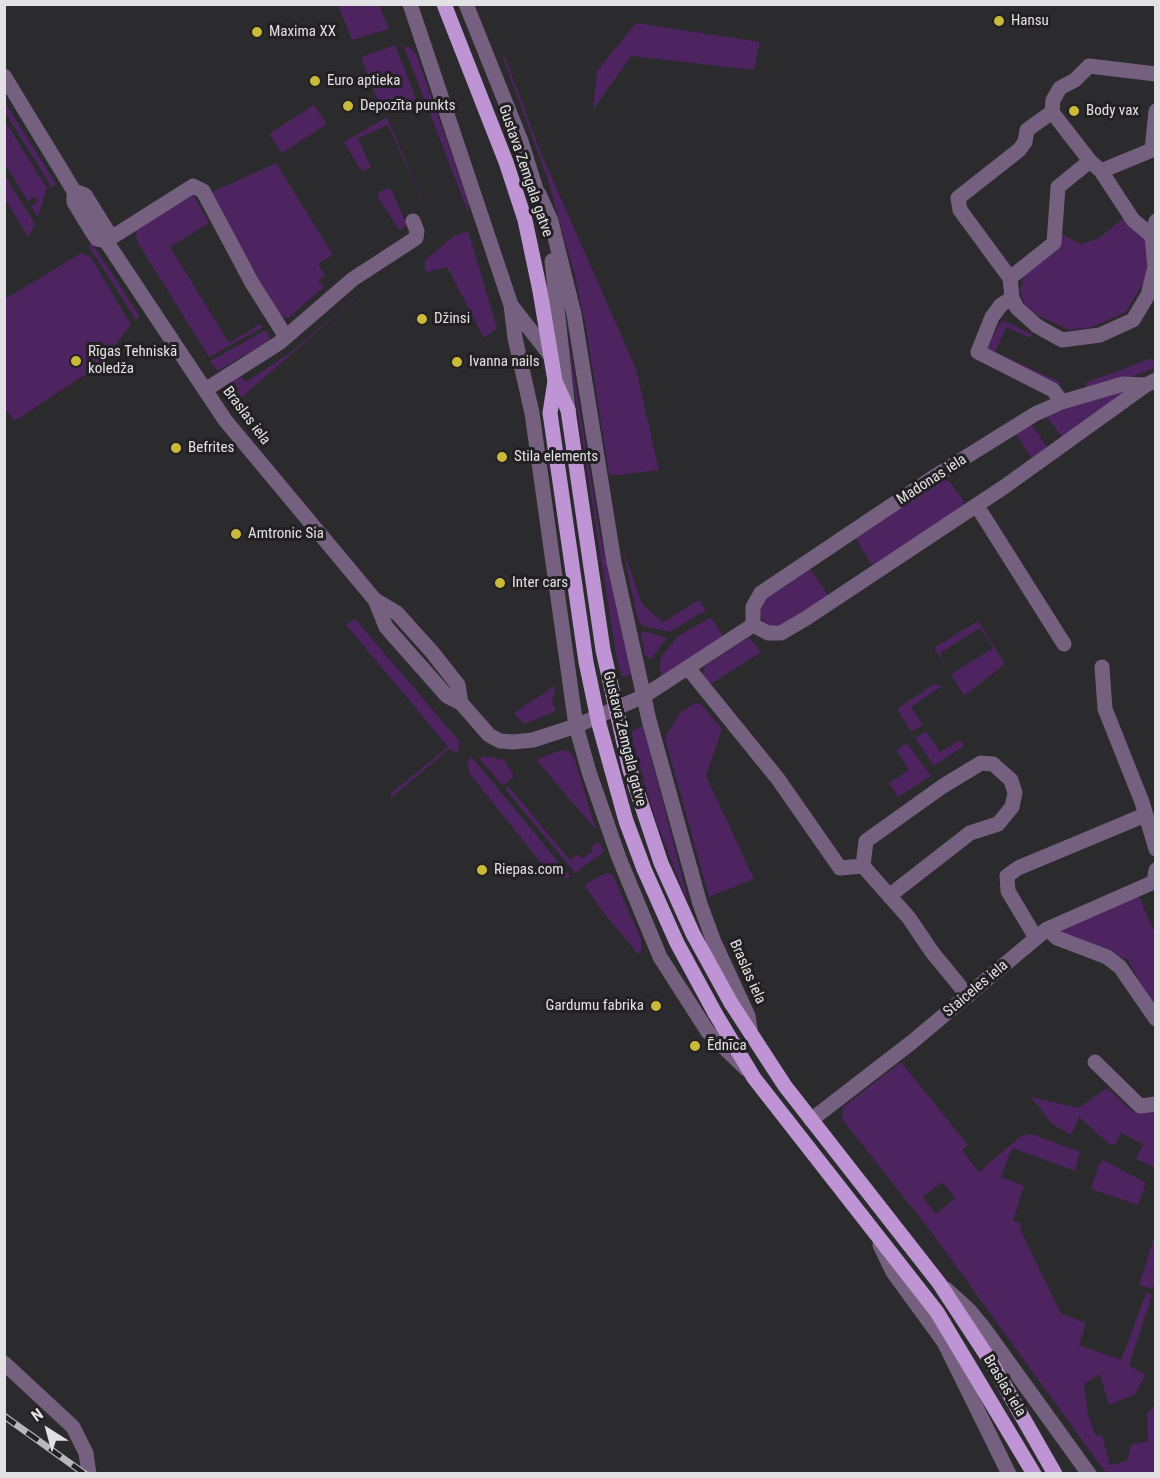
<!DOCTYPE html>
<html>
<head>
<meta charset="utf-8">
<style>
	body { margin:0 }
	#map { position:relative; width:1160px; height:1478px; overflow:hidden; background:#2b2a2c; font-family:"Roboto Condensed",sans-serif }
	canvas { display:block }
	.frame { position:absolute; inset:0; border:6px solid #e2e1e3; pointer-events:none }
	.north { position:absolute; left:18px; top:1400px; width:60px; height:60px; -webkit-text-stroke:4px #222023; paint-order:stroke; rotate:324deg; font-size:16px; font-weight:700; line-height:24px; text-align:center; color:#e2e1e3 }
	.north::after { content:''; display:block; margin:auto; width:21px; height:27px; background:#e2e1e3; clip-path:polygon(50% 0,100% 100%,50% 72%,0 100%) }
</style>
</head>
<body>
<div id="map">
<canvas width="1160" height="1478"></canvas>
<div class="frame"></div>
<div class="north">N</div>
</div>
<script>
const context = document.querySelector('canvas').getContext('2d');
context.lineJoin = 'round';
function paint(path, color) { context.fillStyle = color; context.fill(path, 'evenodd'); }
const toPath = rows => new Path2D(rows.map(r => 'M' + r).join(''));
function trace(path, color, width, dash) { context.strokeStyle = color; context.lineWidth = width; context.lineCap = dash ? 'butt' : 'round'; context.setLineDash(dash || []); context.stroke(path); }
function drawText(font, color, halo, rows, align = 'center') {
  context.font = font + ' "Roboto Condensed",sans-serif'; context.lineWidth = 6; context.setLineDash([]); context.textBaseline = 'middle'; context.strokeStyle = halo; context.fillStyle = color; for (const [text, x, y, turn = 0] of rows) {
    context.save(); context.translate(x, y); context.rotate((+turn || 0) * Math.PI / 180); context.textAlign = isNaN(turn) ? turn : align; if (halo) context.strokeText(text, 0, 0); context.fillText(text, 0, 0); context.restore();
  }
}
paint(toPath([
	[338,5,379,5,389,29,352,40],
	[636,23,760,42,754,70,631,56,593,110,597,71],
	[395,45,417,101,403,109,377,99,361,57],
	[404,47,409,47,416,54,469,203,468,212],
	[505,57,540,151,636,369,659,470,611,476,609,473,586,327,575,276,547,177,503,58],
	[6,104,56,184,52,188,5,112],
	[314,105,327,124,282,153,269,134],
	[387,117,428,214,388,125,358,138,371,167,365,171,360,169,344,142],
	[4,120,47,188,38,217,30,205,36,205,37,198,31,198,29,203,5,164],
	[276,163,333,255,318,264,325,275,318,281,324,287,288,318,280,316,210,193],
	[4,174,35,224,28,237,5,199],
	[387,188,392,191,407,225,399,230,378,198,379,192],
	[192,192,209,223,170,247,229,343,260,324,263,327,209,357,138,243,134,227],
	[1124,218,1149,242,1150,271,1126,312,1092,327,1069,330,1037,315,1025,305,1020,290,1025,272,1061,234,1081,244,1099,238],
	[468,231,497,328,484,338,447,267,428,272,425,270,425,260,454,236],
	[92,243,140,317,136,320,88,245],
	[81,253,90,256,131,325,98,366,15,421,5,409,5,299],
	[385,272,241,398,227,382,239,374,246,382,290,353],
	[1002,320,1032,334,1030,338,1006,327,995,352,1060,382,1058,386,984,352],
	[266,330,270,338,268,341,218,371,210,361],
	[565,331,567,331,600,534,632,674,622,677,616,654],
	[1152,358,1155,368,1089,392,1085,383],
	[1120,390,1124,391,1121,396,1062,437,1046,416],
	[1031,424,1047,447,1032,458,1015,433],
	[941,480,949,481,964,501,961,509,875,564,870,563,856,538],
	[623,550,642,604,663,622,699,600,706,610,670,632,643,626,638,620],
	[810,569,829,596,781,627,770,627,762,619,759,610,762,600],
	[711,617,723,636,662,676,659,666,662,656,677,637],
	[352,620,356,620,460,742,457,753,449,749,392,797,390,794,448,747,346,625],
	[978,621,1005,664,964,696,951,674,993,648,987,638,980,628,940,653,945,665,934,648],
	[643,631,667,638,651,659,645,656,641,634],
	[749,637,761,652,709,685,702,676,705,666],
	[934,684,942,686,911,707,923,725,911,732,897,709],
	[556,685,552,702,556,711,527,723,523,723,514,713],
	[695,703,701,704,722,729,706,776,754,879,709,897,665,738,680,713],
	[643,726,687,895,686,898,655,818,633,743,632,731],
	[926,731,940,752,960,740,964,746,934,766,915,738],
	[907,743,931,776,898,797,889,783,909,770,896,750],
	[561,750,570,752,574,757,596,830,538,762,538,759],
	[471,756,570,876,568,878,552,877,470,774,467,765],
	[483,756,504,760,514,776,504,785,501,784,480,759],
	[508,786,570,860,577,855,583,858,593,851,590,847,598,842,604,850,601,854,575,873,506,790],
	[605,873,613,875,641,939,641,952,638,954,602,911,585,885],
	[1138,894,1155,934,1155,1009,1128,960,1062,935,1060,932,1061,928],
	[901,1062,968,1145,962,1150,979,1172,1021,1136,1032,1134,1080,1152,1075,1171,1012,1148,1001,1177,1024,1186,1013,1221,1022,1224,1020,1229,1061,1314,1086,1323,1079,1345,1121,1360,1146,1293,1152,1295,1129,1365,1145,1375,1135,1394,1109,1405,1100,1374,1084,1384,1088,1415,1096,1436,1102,1435,1110,1465,1127,1461,1131,1445,1148,1441,1147,1414,1155,1404,1155,1473,1106,1473,932,1233,842,1119,843,1107],
	[942,1182,955,1198,936,1214,923,1197],
	[1107,1088,1133,1112,1155,1112,1155,1168,1136,1159,1143,1144,1121,1133,1115,1145,1109,1144,1079,1117,1071,1135,1052,1124,1031,1097,1078,1108],
	[1103,1160,1146,1183,1138,1205,1091,1189,1099,1164],
	[1155,1235,1155,1281,1152,1289,1139,1285]
]), '#4d2460');
trace(toPath([
	[410,4,511,305,515,338,532,413,576,726,589,772,619,858,660,957,708,1032,746,1069],
	[466,4,521,141,540,202],
	[4,76,74,191,74,202,91,230,97,239,106,241,225,420,375,600,386,627,447,696,461,703,489,735,500,741,513,742,533,740,576,726,644,696,753,625],
	[1052,112,1053,100,1060,88,1075,80,1089,66,1156,74],
	[1090,161,1052,112,1027,130,1025,142,1019,150,958,198,960,210,1010,278,1012,298,1017,308,1037,326,1062,340,1100,335,1133,320,1148,295,1155,267,1152,236,1156,237],
	[1101,171,1133,220,1152,236,1156,221],
	[74,191,85,195,108,232,106,241],
	[539,194,551,221,574,314,614,562,649,720,700,904,714,942,748,1016,750,1029],
	[106,241,193,186,203,191,252,283,286,337],
	[552,261,568,410],
	[1010,278,1054,243,1058,187,1090,161,1101,171,1152,150,1156,111],
	[1012,298,1001,305,992,317,978,352,1053,390,1062,402],
	[511,305,550,355],
	[205,390,279,343,353,279,416,238,417,231,413,221],
	[977,506,1064,644],
	[375,600,397,613,432,652,458,685,461,703],
	[753,625,753,607,761,593,937,475,1035,414,1062,402,1123,384,1146,385,1156,380],
	[753,625,768,633,781,633,805,619,1004,487,1146,385],
	[1102,667,1105,709,1142,802,1156,849],
	[688,668,778,779,840,868,863,866,909,918,932,952,968,996],
	[863,866,866,841,943,786,981,763,993,764,1011,780,1015,793,1012,807,998,824,970,833,889,896],
	[1047,929,1057,938,1107,957,1120,967,1156,1019],
	[1036,938,1008,891,1007,876,1018,868,1145,815],
	[1095,1062,1140,1106,1156,1104],
	[811,1120,912,1042,1047,929,1154,882,1156,870],
	[880,1245,893,1272,944,1342,1009,1474],
	[946,1289,969,1310,983,1327,1089,1474],
	[4,1363,73,1427,86,1453,89,1474]
]), '#756080', 15);
trace(toPath([
	[444,4,506,162,525,220,540,291,555,381,568,410],
	[731,1003,785,1086,939,1283,991,1362,1055,1474],
	[715,1013,754,1078,937,1312,1034,1474]
]), '#bf94d5', 15);
const rail = toPath([
	[4,1416,85,1474]
]);
trace(rail, '#b9b8ba', 7);
trace(rail, '#222023', 4.5, [14]);
trace(toPath([
	[555,381,550,413,586,662,599,724,626,821,644,869,677,943,715,1013],
	[568,410,603,650,630,770,661,863,693,934,731,1003]
]), '#bf94d5', 15);
for (const [x, y, r, color] of [
	[999,21,6,"#cbb939"],
	[257,32,6,"#cbb939"],
	[315,81,6,"#cbb939"],
	[348,106,6,"#cbb939"],
	[1074,111,6,"#cbb939"],
	[422,319,6,"#cbb939"],
	[76,361,6,"#cbb939"],
	[457,362,6,"#cbb939"],
	[176,448,6,"#cbb939"],
	[502,457,6,"#cbb939"],
	[236,534,6,"#cbb939"],
	[500,583,6,"#cbb939"],
	[482,870,6,"#cbb939"],
	[656,1006,6,"#cbb939"],
	[695,1046,6,"#cbb939"]
]) { const dot = new Path2D(); dot.arc(x, y, r, 0, 2 * Math.PI); context.fillStyle = color; context.fill(dot); trace(dot, '#222023', 2); }
drawText('15px', '#e2e1e3', '#222023', [
	["Hansu",1011,21],
	["Maxima XX",269,32],
	["Euro aptieka",327,81],
	["Depozīta punkts",360,106],
	["Body vax",1086,111],
	["Džinsi",434,319],
	["Rīgas Tehniskā",88,352],
	["koledža",88,369],
	["Ivanna nails",469,362],
	["Befrites",188,448],
	["Stila elements",514,457],
	["Amtronic Sia",248,534],
	["Inter cars",512,583],
	["Riepas.com",494,870],
	["Gardumu fabrika",644,1006,"right"],
	["Ēdnīca",707,1046]
], 'left');
drawText('15px', '#e2e1e3', '#222023', [
	["Gustava Zemgala gatve",525,171,71],
	["Braslas iela",246,416,53],
	["Madonas iela",932,480,-33],
	["Gustava Zemgala gatve",624,739,76],
	["Braslas iela",747,972,66],
	["Staiceles iela",976,989,-40],
	["Braslas iela",1004,1386,59]
]);
</script>
</body>
</html>
